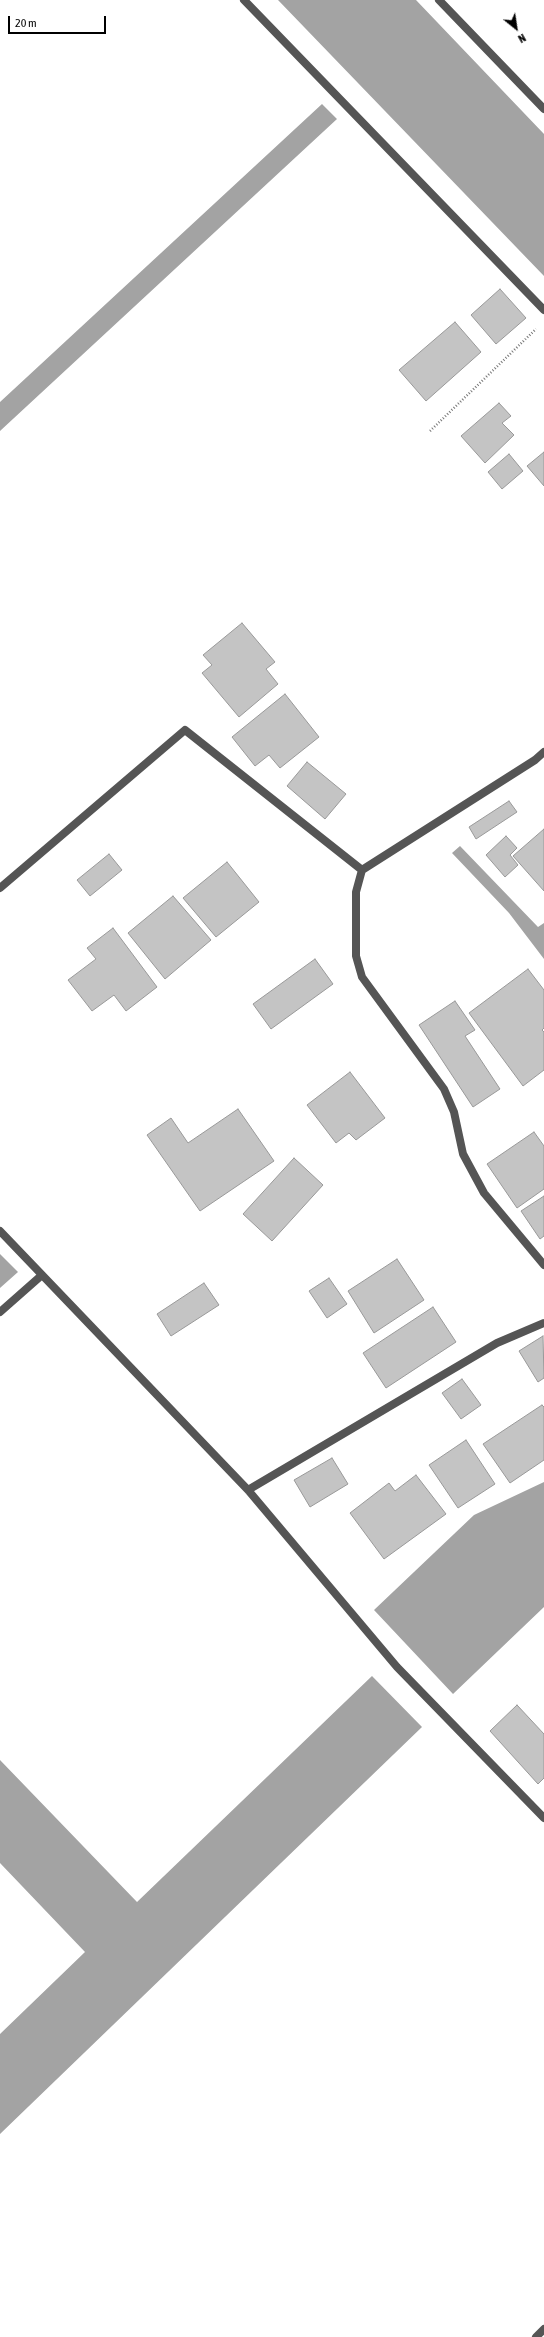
<!DOCTYPE html>
<html>
<head>
<meta charset="utf-8">
<style>
	body { margin:0 }
	#map { position:relative; width:544px; height:2337px; overflow:hidden; background:#fff; font-family:"Asap Condensed",sans-serif }
	canvas { display:block }
	.north { position:absolute; left:496px; top:8px; width:40px; height:40px; -webkit-text-stroke:3px #fff; paint-order:stroke; rotate:150deg; font-size:11px; font-weight:700; line-height:16px; text-align:center; color:#000 }
	.north::after { content:''; display:block; margin:auto; width:14px; height:18px; background:#000; clip-path:polygon(50% 0,100% 100%,50% 72%,0 100%) }
	.scale { position:absolute; left:8px; top:16px; width:98px; height:18px; box-sizing:border-box; border:2px solid #000; border-top:0; padding-left:5px; font-size:12px; line-height:14px; white-space:nowrap; color:#000; -webkit-text-stroke:3px #fff; paint-order:stroke }
</style>
</head>
<body>
<div id="map">
<canvas width="544" height="2337"></canvas>
<div class="north">N</div>
<div class="scale">20 m</div>
</div>
<script>
const context = document.querySelector('canvas').getContext('2d');
context.lineJoin = 'round';
function paint(path, color) { context.fillStyle = color; context.fill(path, 'evenodd'); }
const toPath = rows => new Path2D(rows.map(r => 'M' + r).join(''));
function trace(path, color, width, dash) { context.strokeStyle = color; context.lineWidth = width; context.lineCap = dash ? 'butt' : 'round'; context.setLineDash(dash || []); context.stroke(path); }
paint(toPath([
	[278,0,416,0,544,134,544,276],
	[322,104,337,119,0,431,0,402],
	[460,846,538,927,544,923,544,959,509,913,452,853],
	[0,1254,18,1272,0,1288],
	[544,1482,544,1607,453,1694,374,1610,474,1515],
	[372,1676,422,1727,0,2134,0,2034,85,1952,0,1863,0,1760,137,1902]
]), '#a3a3a3');
const building = toPath([
	[500,289,526,318,496,344,471,315,500,289],
	[455,322,481,352,426,401,399,370,455,322],
	[499,403,511,416,502,423,514,435,485,463,461,436,499,403],
	[544,452,544,486,527,466,544,452],
	[509,454,523,471,502,489,488,472,509,454],
	[242,623,275,662,266,669,278,684,239,717,202,673,212,665,203,655,242,623],
	[285,694,319,737,280,768,269,755,255,766,232,737,285,694],
	[307,762,346,794,325,819,287,786,307,762],
	[509,801,517,812,476,839,469,827,509,801],
	[544,829,544,891,513,856,544,829],
	[506,836,517,848,510,855,518,865,505,877,486,855,506,836],
	[109,854,122,870,90,896,77,880,109,854],
	[227,862,259,902,216,937,183,898,227,862],
	[173,896,211,940,165,979,128,933,173,896],
	[113,928,157,987,126,1011,114,995,92,1011,68,980,96,959,87,948,113,928],
	[315,959,333,984,271,1029,253,1004,315,959],
	[528,969,544,990,544,1028,542,1030,544,1032,544,1070,523,1086,469,1013,528,969],
	[455,1001,475,1030,465,1036,500,1089,473,1107,419,1025,455,1001],
	[350,1072,385,1118,356,1140,349,1133,336,1143,307,1105,350,1072],
	[238,1109,274,1161,200,1211,147,1135,171,1118,188,1143,238,1109],
	[534,1132,544,1146,544,1189,517,1208,487,1164,534,1132],
	[294,1158,323,1185,272,1241,243,1214,294,1158],
	[544,1196,544,1236,540,1239,521,1211,544,1196],
	[397,1259,424,1300,374,1333,348,1291,397,1259],
	[329,1278,347,1304,327,1318,309,1291,329,1278],
	[204,1283,219,1305,171,1336,157,1314,204,1283],
	[433,1307,456,1342,386,1388,363,1353,433,1307],
	[543,1336,544,1378,538,1382,519,1351,543,1336],
	[462,1379,481,1405,461,1419,442,1393,462,1379],
	[542,1405,544,1407,544,1460,510,1483,483,1444,542,1405],
	[466,1440,495,1484,458,1508,429,1465,466,1440],
	[332,1458,348,1484,310,1507,294,1480,332,1458],
	[416,1475,446,1514,384,1559,350,1513,389,1483,395,1491,416,1475],
	[517,1705,544,1734,544,1778,538,1784,490,1731,517,1705]
]);
paint(building, '#c4c4c4');
trace(building, '#999', 1);
trace(toPath([
	[430,431,536,329]
]), '#777', 2.5, [1, 2]);
trace(toPath([
	[244,0,544,310],
	[439,0,544,109],
	[544,752,535,760,362,870,356,892,356,956,362,977,444,1089,454,1112,463,1154,484,1193,544,1265],
	[0,888,185,730,362,870],
	[0,1231,248,1490,397,1667,544,1818],
	[0,1312,42,1275],
	[248,1490,497,1343,544,1323],
	[536,2337,544,2329]
]), '#555', 8);
</script>
</body>
</html>
